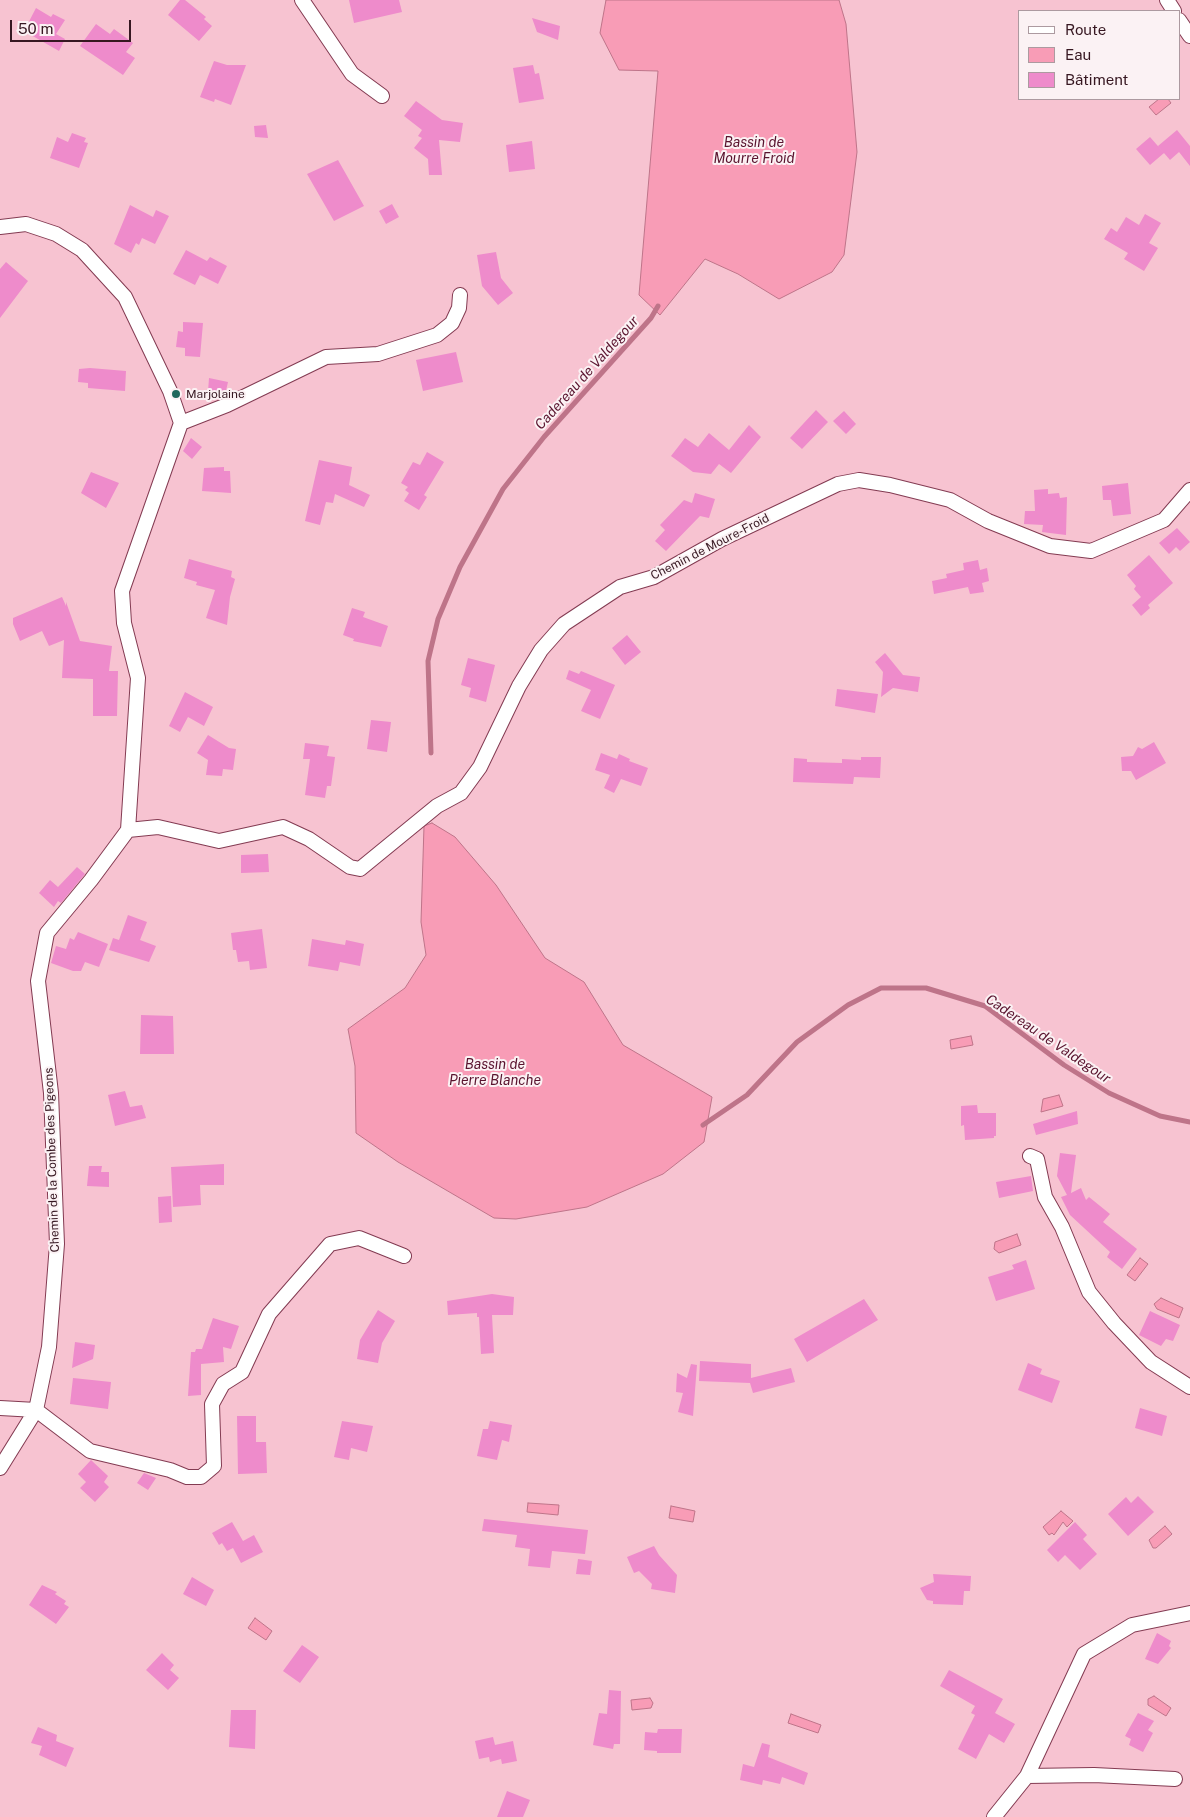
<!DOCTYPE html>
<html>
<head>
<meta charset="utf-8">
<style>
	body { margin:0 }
	#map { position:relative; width:1190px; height:1817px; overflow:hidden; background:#f7c3d1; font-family:"Public Sans",sans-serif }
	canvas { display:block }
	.legend { position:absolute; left:1018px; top:10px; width:162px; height:90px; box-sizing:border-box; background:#fbf2f4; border:1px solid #ac9aa0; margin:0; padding:6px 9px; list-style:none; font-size:15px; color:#361721 }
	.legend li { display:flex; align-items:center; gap:10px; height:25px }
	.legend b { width:25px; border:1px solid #ac9aa0 }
	.scale { position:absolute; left:10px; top:20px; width:121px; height:22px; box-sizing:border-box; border:2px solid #361721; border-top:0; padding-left:6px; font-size:15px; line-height:18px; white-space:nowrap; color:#361721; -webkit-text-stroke:4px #fbf2f4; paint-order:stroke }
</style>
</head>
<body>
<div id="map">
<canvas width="1190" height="1817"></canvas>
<ul class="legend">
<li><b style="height:6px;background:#fff"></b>Route</li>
<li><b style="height:14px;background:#f89cb6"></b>Eau</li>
<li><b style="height:14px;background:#ee8bcb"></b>Bâtiment</li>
</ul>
<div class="scale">50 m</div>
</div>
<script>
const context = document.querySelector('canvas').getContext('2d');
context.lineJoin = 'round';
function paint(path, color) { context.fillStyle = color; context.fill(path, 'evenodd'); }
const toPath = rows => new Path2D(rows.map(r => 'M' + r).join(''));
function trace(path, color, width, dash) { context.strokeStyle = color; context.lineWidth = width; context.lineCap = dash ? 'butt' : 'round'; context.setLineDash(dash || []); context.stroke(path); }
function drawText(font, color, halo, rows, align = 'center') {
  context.font = font + ' "Public Sans",sans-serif'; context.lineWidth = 4; context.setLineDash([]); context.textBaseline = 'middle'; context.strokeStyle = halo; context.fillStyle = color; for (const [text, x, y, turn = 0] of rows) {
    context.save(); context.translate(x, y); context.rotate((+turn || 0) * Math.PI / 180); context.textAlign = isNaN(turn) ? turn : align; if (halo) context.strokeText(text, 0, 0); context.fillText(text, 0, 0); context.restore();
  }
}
const water = toPath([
	[606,0,839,0,846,24,857,152,844,255,832,272,779,299,738,274,705,259,660,315,639,295,658,71,619,70,600,33,606,0],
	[1159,99,1168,99,1171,103,1156,115,1149,107,1159,99],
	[432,823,455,837,496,885,545,958,584,982,623,1045,712,1097,704,1142,663,1174,587,1207,516,1219,494,1218,398,1162,356,1133,355,1066,348,1029,405,988,426,955,421,922,424,826,432,823],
	[971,1036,973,1045,951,1049,950,1040,971,1036],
	[1059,1095,1063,1106,1041,1112,1043,1099,1059,1095],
	[1017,1234,1021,1245,999,1253,994,1249,995,1242,1017,1234],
	[1140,1258,1148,1264,1135,1281,1127,1275,1140,1258],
	[1161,1298,1183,1308,1179,1318,1157,1309,1154,1304,1161,1298],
	[528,1503,559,1505,558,1515,527,1512,528,1503],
	[671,1506,695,1511,693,1522,669,1518,671,1506],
	[1061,1511,1073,1521,1067,1527,1063,1522,1054,1535,1052,1533,1049,1535,1043,1527,1061,1511],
	[1165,1526,1172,1534,1156,1548,1153,1548,1149,1540,1165,1526],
	[255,1618,272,1631,266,1640,248,1628,255,1618],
	[1154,1696,1171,1708,1166,1716,1148,1705,1148,1699,1154,1696],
	[650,1698,653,1703,651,1708,632,1710,631,1700,650,1698],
	[791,1714,821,1725,818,1733,788,1723,791,1714]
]);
paint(water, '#f89cb6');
trace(water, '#be7489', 1);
trace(toPath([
	[431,753,428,661,438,619,460,567,503,489,544,437,651,318,658,306],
	[703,1125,747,1095,797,1042,848,1005,881,988,926,988,985,1006,1064,1065,1109,1093,1160,1116,1190,1122]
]), '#be7489', 5);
paint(toPath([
	[180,0,185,0,206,17,204,19,212,26,199,41,168,15],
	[349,0,399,0,402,12,354,23],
	[36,8,51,17,53,14,65,20,56,34,65,39,59,51,24,31],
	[532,18,560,26,558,40,537,32],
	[96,24,110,34,114,29,133,43,126,52,135,58,123,75,80,46],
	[214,61,227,65,246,65,231,105,215,99,214,102,200,97],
	[533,65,535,74,539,73,544,99,519,103,513,68],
	[416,101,442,120,463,123,460,142,439,140,442,175,429,175,428,159,414,148,422,138,418,136,422,130,404,116],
	[266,125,268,138,255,137,254,126],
	[1177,130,1190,146,1190,166,1179,152,1170,160,1158,146],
	[72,133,86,138,84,142,88,143,79,168,50,158,57,137,68,142],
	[1150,137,1164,153,1150,165,1136,149],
	[532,141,535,169,509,172,506,145],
	[338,160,364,206,334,221,307,174],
	[392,204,399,217,386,224,379,211],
	[130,205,153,217,156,210,169,216,155,244,142,238,139,245,136,243,131,253,114,244],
	[1145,214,1161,223,1149,243,1158,248,1144,271,1124,259,1128,253,1104,239,1111,228,1117,232,1126,217,1139,225],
	[186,250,207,261,210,257,227,266,218,284,200,275,195,285,173,274],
	[496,252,501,278,513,293,498,305,482,286,477,255],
	[6,262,28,281,0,318,0,269],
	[183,322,203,323,200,357,185,356,185,348,176,347,178,331,183,332],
	[456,352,463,382,423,391,416,360],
	[90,368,126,371,125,391,88,388,88,383,78,382,79,369],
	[209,378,228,382,225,395,208,392],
	[816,410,828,422,802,449,790,438],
	[844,411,856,424,846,434,833,421],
	[749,425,761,437,731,473,719,464,711,474,693,472,671,456,685,438,698,447,709,433,729,450],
	[191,438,202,447,192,459,183,451],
	[427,452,444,462,424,495,427,497,419,510,404,501,409,493,405,490,408,487,401,483,413,462,420,465],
	[319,460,352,467,349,485,370,495,364,507,335,494,333,503,326,502,320,525,305,521],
	[224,467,224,471,230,471,231,493,202,491,204,468],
	[91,472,119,483,106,508,81,493],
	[1128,483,1131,514,1113,516,1111,500,1103,500,1102,486],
	[1048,489,1048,494,1059,493,1060,498,1067,497,1066,535,1042,532,1043,525,1024,524,1025,511,1035,511,1034,490],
	[695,493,715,499,709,518,700,516,666,551,655,541,665,530,660,525,684,500,692,503],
	[1177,528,1190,542,1180,551,1176,547,1169,554,1159,543],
	[1149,555,1173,583,1148,605,1150,608,1141,616,1132,605,1141,597,1134,589,1136,586,1127,575],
	[189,559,232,571,231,577,235,579,230,597,227,625,206,618,215,590,196,585,197,582,184,578],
	[978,560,980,570,987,568,989,581,982,583,984,592,970,594,968,587,934,594,932,581,947,578,946,574,964,570,963,563],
	[62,597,66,606,66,602,80,641,112,646,109,671,118,671,117,716,93,716,93,679,62,678,64,640,49,646,42,631,20,641,13,624,13,618],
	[352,608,365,612,363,617,388,626,381,647,353,641,354,639,343,635],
	[627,635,641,652,625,665,612,648],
	[885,653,903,675,920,677,918,692,893,688,881,697,883,672,875,662],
	[468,658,495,665,486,702,469,697,471,688,461,685],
	[569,670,579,674,581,671,615,685,600,719,581,711,591,690,566,679],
	[837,689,878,694,875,713,835,706],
	[185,692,213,707,204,726,188,717,180,732,169,726],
	[371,720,391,722,387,752,367,749],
	[208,735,229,748,236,749,233,770,223,769,222,776,206,775,208,760,197,753],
	[1154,742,1166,763,1136,780,1131,771,1122,771,1121,757,1133,756,1138,747,1142,749],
	[305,743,329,746,327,756,335,757,331,786,327,786,325,798,305,795,310,759,303,759],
	[601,753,617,759,619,754,630,759,629,761,648,768,641,786,621,779,614,793,604,788,610,775,595,770],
	[861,757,881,757,880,778,854,777,853,784,793,782,794,758,807,759,807,762,842,763,842,759,861,760],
	[268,854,269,872,241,873,241,855],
	[77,867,85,874,61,903,58,901,54,907,39,893,50,880,58,887],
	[128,915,147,922,140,940,156,946,149,962,109,950,113,938,119,940],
	[262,929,267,968,250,970,249,961,238,962,236,950,233,950,231,933],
	[78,932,108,944,99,967,85,962,81,971,73,971,51,963,56,946,66,949,70,938,74,940],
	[312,939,345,945,346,940,364,944,360,966,340,962,338,971,308,966],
	[141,1015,173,1016,174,1054,140,1054],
	[125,1091,130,1107,142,1105,146,1118,115,1126,108,1095],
	[977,1105,978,1113,996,1113,996,1136,994,1136,994,1138,965,1140,964,1125,961,1126,961,1106],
	[1077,1111,1078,1124,1036,1135,1033,1124],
	[1060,1153,1076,1155,1071,1193,1081,1188,1086,1200,1089,1197,1110,1214,1103,1222,1137,1249,1122,1269,1107,1257,1110,1252,1070,1215,1061,1197,1067,1195,1057,1176],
	[224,1164,224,1185,200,1185,201,1205,173,1207,171,1167],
	[89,1166,102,1166,101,1172,109,1172,109,1187,87,1186],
	[1031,1176,1033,1191,999,1198,996,1182],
	[171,1196,172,1222,159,1223,158,1197],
	[1026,1260,1035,1289,996,1301,988,1277,1014,1269,1012,1265],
	[492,1294,514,1297,513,1315,492,1315,494,1353,481,1354,479,1317,477,1317,477,1313,448,1315,447,1301],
	[864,1299,878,1320,807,1362,794,1339],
	[378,1310,395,1321,382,1343,378,1363,357,1359,360,1340],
	[1150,1311,1180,1325,1173,1341,1166,1339,1161,1346,1139,1335],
	[213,1318,239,1326,231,1349,223,1347,224,1362,201,1364,201,1395,188,1396,191,1352,195,1352,196,1349,202,1349],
	[75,1342,95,1345,93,1359,72,1368],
	[700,1361,751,1364,751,1378,791,1368,795,1382,753,1393,750,1383,699,1381],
	[1028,1363,1042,1369,1040,1374,1060,1381,1052,1403,1018,1390],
	[691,1364,697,1365,693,1416,678,1412,683,1393,676,1392,677,1373,687,1378],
	[73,1378,111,1382,108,1409,70,1404],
	[1140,1408,1167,1416,1162,1436,1135,1428],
	[237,1416,256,1416,256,1442,266,1442,267,1473,238,1474],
	[342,1421,373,1426,367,1452,351,1448,349,1460,334,1457],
	[490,1421,512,1425,509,1442,502,1440,497,1460,477,1456,483,1429,488,1429],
	[91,1460,108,1476,104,1482,109,1487,95,1502,80,1488,86,1482,78,1474],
	[144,1473,156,1478,148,1490,137,1483],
	[1138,1496,1154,1512,1128,1536,1108,1514,1126,1497,1131,1503],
	[484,1519,588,1530,585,1554,552,1551,550,1568,528,1566,530,1549,515,1547,517,1535,482,1531],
	[232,1522,243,1541,254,1535,263,1552,241,1563,233,1548,227,1551,222,1543,219,1545,212,1533],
	[1075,1522,1087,1535,1083,1539,1097,1554,1080,1570,1065,1555,1058,1562,1047,1550],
	[654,1546,659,1555,677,1575,675,1593,651,1589,652,1584,639,1571,634,1573,627,1557],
	[578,1559,592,1561,590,1575,576,1574],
	[933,1574,971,1576,970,1591,964,1591,963,1605,933,1604,933,1601,927,1600,920,1588,934,1582],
	[192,1577,214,1590,206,1606,183,1594],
	[42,1585,57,1592,55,1594,66,1601,64,1604,69,1607,56,1624,29,1605],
	[1157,1633,1171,1641,1169,1646,1171,1648,1158,1664,1145,1659],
	[302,1645,319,1657,300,1683,283,1671],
	[162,1653,174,1665,170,1670,179,1678,168,1690,146,1670],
	[949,1670,1003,1699,995,1713,1015,1724,1004,1743,989,1734,976,1759,958,1749,975,1715,971,1713,975,1706,940,1686],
	[609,1690,621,1691,620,1744,614,1744,613,1749,593,1745,599,1713,607,1714],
	[231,1710,256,1710,255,1749,229,1747],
	[1138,1713,1154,1721,1148,1730,1153,1733,1143,1752,1129,1745,1131,1739,1125,1736],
	[38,1727,57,1735,56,1741,74,1748,66,1767,39,1755,42,1746,31,1743],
	[658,1729,682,1729,681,1753,657,1753,657,1751,644,1750,645,1732,657,1733],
	[493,1737,495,1745,513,1741,517,1761,502,1764,501,1759,490,1762,489,1757,479,1759,475,1741],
	[762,1743,770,1745,768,1757,808,1773,804,1785,782,1777,780,1784,763,1780,762,1785,740,1780,743,1764,754,1767],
	[507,1791,530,1800,523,1817,497,1817]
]), '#ee8bcb');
const street = toPath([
	[302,0,352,74,382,96],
	[1167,0,1174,11],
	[1179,20,1190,36],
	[0,227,26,224,56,234,82,250,125,297,170,391,181,423],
	[128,830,158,827,219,841,283,827,309,839,350,867,360,869,437,806,461,793,480,767,519,686,541,650,564,624,620,587,654,577,722,539,838,484,859,480,890,485,950,500,988,521,1050,546,1091,551,1164,520,1190,490],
	[1030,1156,1037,1159,1045,1197,1062,1227,1089,1292,1114,1323,1151,1362,1190,1387],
	[0,1408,36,1410,90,1451,170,1470,187,1477,201,1477,214,1466,212,1404,223,1384,242,1372,269,1314,330,1244,359,1238,404,1256],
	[0,1468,36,1410,49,1347,57,1244,51,1093,38,981,47,933,91,880,128,830,138,678,124,623,122,591,181,423,227,405,326,357,378,354,437,335,452,323,459,308,460,295],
	[1027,1776,1094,1775,1175,1779],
	[994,1817,1027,1776,1084,1654,1132,1625,1190,1613]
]);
trace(street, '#833b52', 16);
trace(street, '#fff', 14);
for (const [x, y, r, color] of [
	[176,394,5,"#20685d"]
]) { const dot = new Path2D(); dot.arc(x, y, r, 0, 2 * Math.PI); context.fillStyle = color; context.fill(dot); trace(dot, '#fbf2f4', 2); }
drawText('12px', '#361721', '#fbf2f4', [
	["Marjolaine",186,394]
], 'left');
drawText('12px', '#361721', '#fbf2f4', [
	["Chemin de Moure-Froid",710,547,-27],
	["Chemin de la Combe des Pigeons",52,1160,-92]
]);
drawText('italic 14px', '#5a142f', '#fbf2f4', [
	["Bassin de",754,143],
	["Mourre Froid",754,159],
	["Cadereau de Valdegour",587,373,-48],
	["Cadereau de Valdegour",1048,1039,34],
	["Bassin de",495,1065],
	["Pierre Blanche",495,1081]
]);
</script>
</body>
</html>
